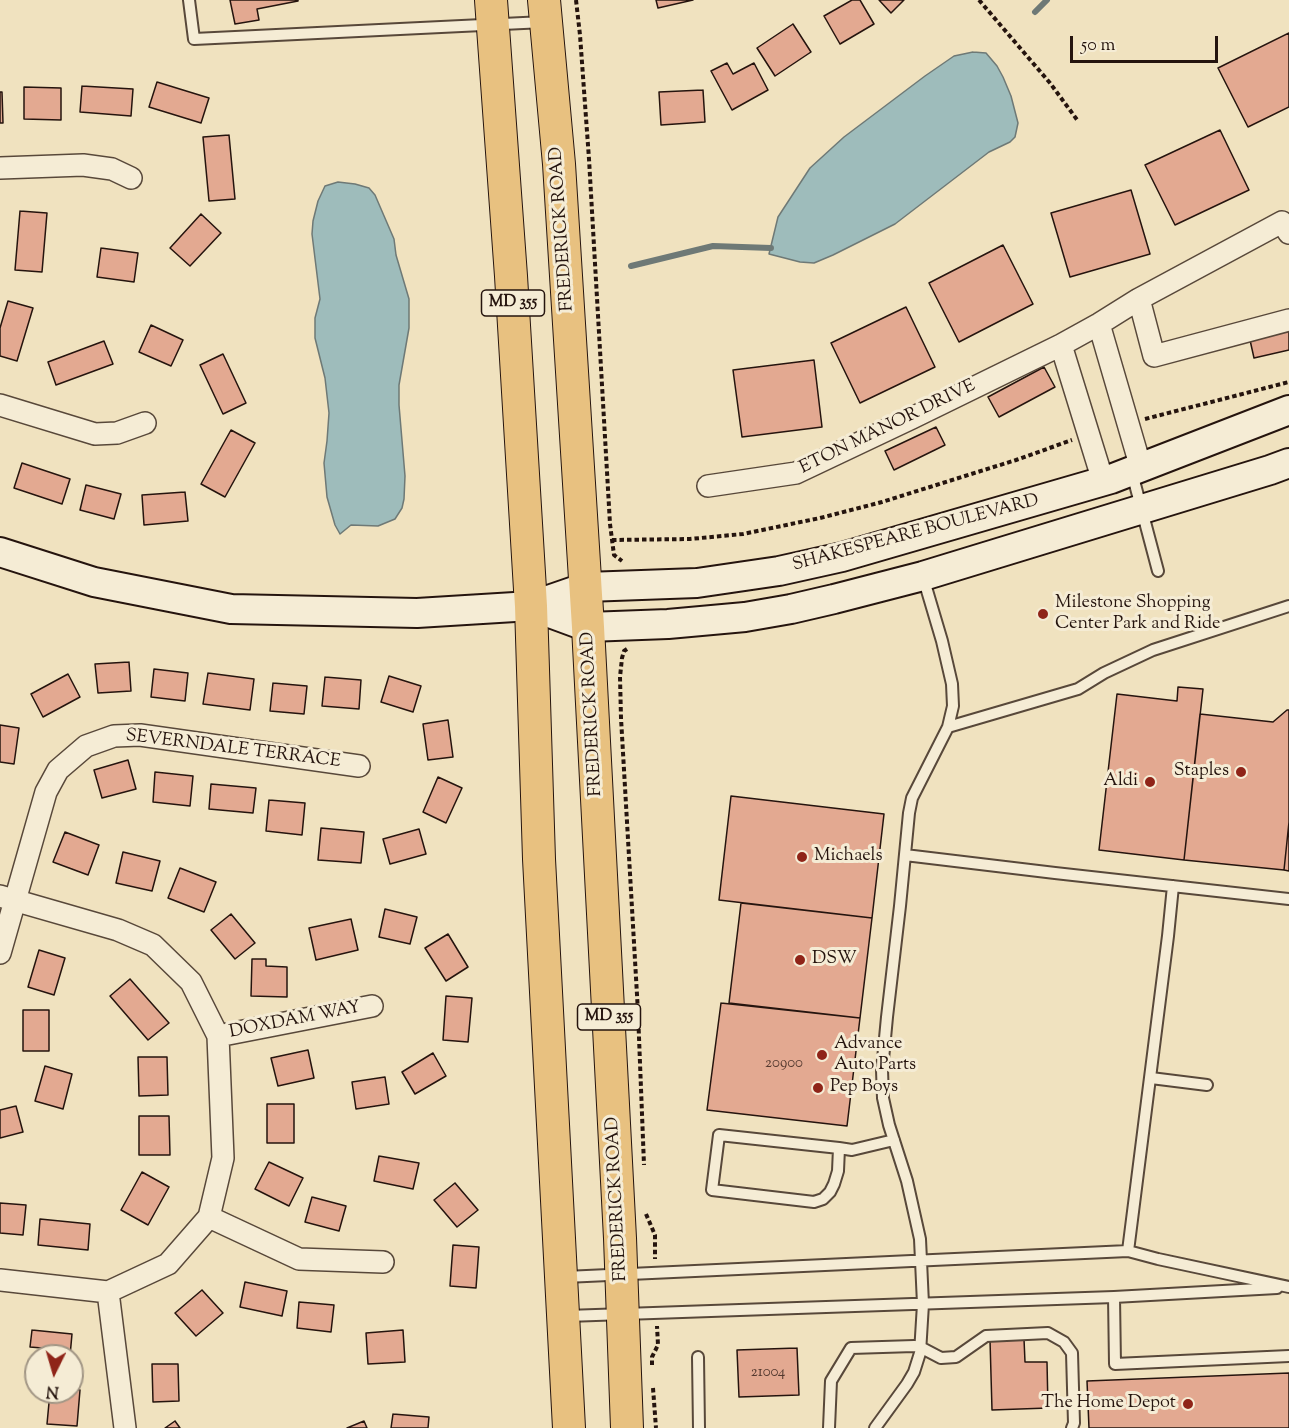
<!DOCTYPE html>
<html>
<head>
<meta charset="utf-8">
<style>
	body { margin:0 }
	#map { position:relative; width:1289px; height:1428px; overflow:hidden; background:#f0e2bf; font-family:"Sorts Mill Goudy",serif }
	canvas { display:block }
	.north { position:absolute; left:24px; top:1344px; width:60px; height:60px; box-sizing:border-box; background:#f5ecd5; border:2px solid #a29685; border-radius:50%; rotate:185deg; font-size:16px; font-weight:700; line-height:24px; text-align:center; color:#25140e }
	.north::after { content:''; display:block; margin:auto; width:21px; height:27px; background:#8f2418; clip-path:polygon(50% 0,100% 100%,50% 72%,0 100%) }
	.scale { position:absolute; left:1070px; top:36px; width:148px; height:27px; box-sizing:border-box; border:3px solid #25140e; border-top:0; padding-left:8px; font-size:18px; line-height:21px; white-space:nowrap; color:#25140e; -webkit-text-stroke:4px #f5ecd5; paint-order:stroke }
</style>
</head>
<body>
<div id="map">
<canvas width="1289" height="1428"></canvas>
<div class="north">N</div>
<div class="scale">50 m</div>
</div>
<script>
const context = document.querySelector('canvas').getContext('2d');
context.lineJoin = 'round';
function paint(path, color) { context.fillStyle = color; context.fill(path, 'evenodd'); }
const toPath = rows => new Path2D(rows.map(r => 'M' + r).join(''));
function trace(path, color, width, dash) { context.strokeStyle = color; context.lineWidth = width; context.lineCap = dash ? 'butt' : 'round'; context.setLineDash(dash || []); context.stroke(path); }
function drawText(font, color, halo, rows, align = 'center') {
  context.font = font + ' "Sorts Mill Goudy",serif'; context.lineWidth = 6; context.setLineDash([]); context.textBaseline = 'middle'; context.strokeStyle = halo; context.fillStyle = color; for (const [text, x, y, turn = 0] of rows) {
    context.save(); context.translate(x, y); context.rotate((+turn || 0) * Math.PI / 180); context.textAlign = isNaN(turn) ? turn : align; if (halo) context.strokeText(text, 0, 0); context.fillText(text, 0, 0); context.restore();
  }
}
const water = toPath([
	[973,52,986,53,997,66,1003,77,1011,96,1018,123,1015,137,1010,142,989,152,895,224,833,255,814,263,800,262,769,254,778,217,810,168,844,137,925,76,954,56,973,52],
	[338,182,355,184,369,188,375,195,394,239,396,255,409,299,409,328,399,385,399,405,405,476,404,499,402,508,395,519,378,526,351,525,340,534,335,525,327,497,324,463,327,441,329,413,325,378,315,338,315,318,320,299,312,234,313,221,318,201,325,186,338,182]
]);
paint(water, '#9ebcbb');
trace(water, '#6e7976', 1.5);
trace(toPath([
	[1035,12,1047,0],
	[631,266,713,246,771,248]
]), '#6e7976', 6);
const building = toPath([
	[230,0,298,0,298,1,257,9,259,20,235,24,230,0],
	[656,0,693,0,658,8,656,0],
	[852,0,860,0,874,24,840,44,824,16,852,0],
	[879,0,904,0,891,13,879,0],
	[793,24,811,52,775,76,757,48,793,24],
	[1289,33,1289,107,1248,127,1218,68,1289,33],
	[727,63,733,74,754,63,768,90,732,110,711,71,727,63],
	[157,82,209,98,201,123,149,107,157,82],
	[82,86,133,89,131,116,80,112,82,86],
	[24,87,61,88,61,120,24,119,24,87],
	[703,90,705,122,661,125,659,92,703,90],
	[0,92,2,92,3,123,0,123,0,92],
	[1220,130,1249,190,1175,225,1145,165,1220,130],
	[229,135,235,199,209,201,203,137,229,135],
	[1131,190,1150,254,1070,277,1051,213,1131,190],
	[20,211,47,213,42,272,15,270,20,211],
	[201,214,221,233,190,266,170,248,201,214],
	[1003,245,1033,304,959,342,929,283,1003,245],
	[101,248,138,253,134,282,97,277,101,248],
	[8,301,33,308,17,361,0,356,0,328,8,301],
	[906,307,935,367,860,403,831,343,906,307],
	[151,325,183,340,171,366,139,352,151,325],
	[1289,331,1289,350,1254,358,1250,340,1289,331],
	[104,341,113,364,56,385,48,362,104,341],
	[223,354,246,403,223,414,200,365,223,354],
	[814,360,822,427,742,437,733,370,814,360],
	[1044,367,1055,387,999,417,988,397,1044,367],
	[936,427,945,445,894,470,885,451,936,427],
	[231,430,255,443,225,497,201,484,231,430],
	[22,463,70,479,62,504,14,488,22,463],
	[86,485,121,494,114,519,80,510,86,485],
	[185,492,188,521,144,525,142,495,185,492],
	[129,662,131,691,98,693,95,664,129,662],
	[154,669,188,673,185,701,151,697,154,669],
	[208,673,254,679,250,710,203,704,208,673],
	[68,674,80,697,43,717,31,694,68,674],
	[389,676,421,686,413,712,381,702,389,676],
	[325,677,361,680,359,709,322,706,325,677],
	[273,683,307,686,304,714,270,711,273,683],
	[1178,687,1203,689,1184,860,1099,850,1117,694,1177,701,1178,687],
	[1287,710,1289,710,1289,822,1284,870,1184,860,1200,714,1273,722,1287,710],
	[448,720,453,757,428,760,423,724,448,720],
	[0,725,19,728,14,764,0,762,0,725],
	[128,760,136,789,102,798,94,770,128,760],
	[155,772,193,776,190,806,153,802,155,772],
	[438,777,462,788,446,823,423,812,438,777],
	[211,784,256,788,253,813,209,809,211,784],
	[731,796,884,814,872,918,719,900,731,796],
	[269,800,305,803,302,835,266,831,269,800],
	[1289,822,1289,871,1284,870,1289,822],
	[321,828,364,832,361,863,318,860,321,828],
	[419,829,426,854,390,864,383,839,419,829],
	[65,832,99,845,88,875,53,862,65,832],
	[123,852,160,861,152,891,116,883,123,852],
	[180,868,216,882,204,912,168,898,180,868],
	[741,903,872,918,860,1018,729,1003,741,903],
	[385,909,417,917,410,944,379,937,385,909],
	[231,914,255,943,235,959,211,930,231,914],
	[351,919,358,950,316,960,309,928,351,919],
	[448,934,468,967,446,981,425,948,448,934],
	[39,950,65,958,54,995,28,987,39,950],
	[252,959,266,959,266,966,287,967,287,997,251,996,252,959],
	[130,979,169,1023,148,1040,110,996,130,979],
	[446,996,472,998,468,1042,443,1040,446,996],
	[721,1003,860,1018,847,1126,707,1110,721,1003],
	[23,1010,49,1010,49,1051,23,1051,23,1010],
	[308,1050,314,1078,278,1086,271,1058,308,1050],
	[433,1053,446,1076,415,1094,402,1072,433,1053],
	[138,1057,167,1057,168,1095,139,1096,138,1057],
	[45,1066,72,1074,63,1109,35,1101,45,1066],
	[385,1077,389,1104,356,1109,352,1082,385,1077],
	[267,1104,294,1104,294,1143,267,1143,267,1104],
	[16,1106,23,1132,0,1138,0,1110,16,1106],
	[139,1116,169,1116,170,1155,139,1155,139,1116],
	[379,1156,419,1163,413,1189,374,1181,379,1156],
	[269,1162,303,1178,289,1206,255,1189,269,1162],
	[142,1172,169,1187,148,1225,121,1210,142,1172],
	[455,1183,478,1210,457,1227,434,1200,455,1183],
	[312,1197,346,1206,339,1231,305,1222,312,1197],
	[0,1203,26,1205,23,1235,0,1233,0,1203],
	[40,1219,90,1224,88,1250,38,1245,40,1219],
	[453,1245,479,1247,476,1288,450,1286,453,1245],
	[245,1282,287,1291,282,1316,240,1307,245,1282],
	[202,1290,223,1313,196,1336,175,1313,202,1290],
	[299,1302,334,1305,331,1332,297,1328,299,1302],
	[32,1330,72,1334,70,1356,41,1356,42,1348,30,1347,32,1330],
	[403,1330,405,1362,368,1364,366,1333,403,1330],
	[1024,1339,1025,1362,1047,1362,1048,1408,992,1410,990,1340,1024,1339],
	[797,1348,799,1395,739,1397,737,1350,797,1348],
	[152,1364,178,1364,179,1401,153,1402,152,1364],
	[1289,1373,1289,1428,1089,1428,1087,1381,1289,1373],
	[72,1389,80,1390,77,1426,47,1424,50,1392,72,1392,72,1389],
	[393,1414,429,1417,428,1428,391,1428,393,1414],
	[175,1421,180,1428,165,1428,175,1421],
	[364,1421,367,1428,347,1428,364,1421]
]);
paint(building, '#e3a991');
trace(building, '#25140e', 1.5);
const lane = toPath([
	[189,0,194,39,544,22],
	[1132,473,1158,571],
	[948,727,1078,689,1104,673,1153,650,1289,606],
	[905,855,1055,873,1289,899],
	[1151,1078,1207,1085],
	[839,1148,838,1171,834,1184,830,1192,823,1199,814,1202,712,1190,719,1135,839,1148,852,1150,894,1140],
	[1128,1251,1168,936,1173,886],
	[565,1277,1128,1251,1158,1259,1289,1287],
	[1114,1297,1115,1364,1289,1356],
	[567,1316,1114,1297,1277,1288],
	[698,1357,699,1428],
	[829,1428,831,1381,851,1348,914,1346,920,1347,941,1358,956,1357,986,1336,1048,1333,1064,1342,1072,1353,1074,1423,1072,1428],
	[875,1428,907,1384,914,1372,920,1353,923,1304,920,1239,907,1181,889,1125,883,1098,882,1070,887,1017,900,906,909,813,912,798,948,727,953,706,952,684,942,641,923,577]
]);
const street = toPath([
	[0,168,83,165,112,169,131,178],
	[1139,299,1154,356,1289,320],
	[1099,324,1141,468],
	[1061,345,1103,481],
	[0,405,95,434,117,433,145,423],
	[708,486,796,473,912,418,1061,345,1099,324,1139,299,1282,222,1289,233],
	[0,896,118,930,153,945,191,982,218,1036,223,1158,209,1217,168,1264,108,1292,0,1280],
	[0,953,46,792,58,770,86,746,114,736,140,735,359,766],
	[218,1036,372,1006],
	[209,1217,299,1259,383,1262],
	[108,1292,125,1428]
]);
const secondary = toPath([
	[0,552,94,582,231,609,417,613,531,606,586,587,697,583,779,571,842,557,1111,479,1289,410],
	[531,606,588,627,668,624,745,617,791,609,834,599,923,576,1270,470,1289,463]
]);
const primary = toPath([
	[491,0,511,276,531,606,539,859,569,1428],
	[544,0,559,164,588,627,620,1238,627,1428]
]);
trace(lane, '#58483a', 14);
trace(street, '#58483a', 24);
trace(secondary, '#25140e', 32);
trace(primary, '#25140e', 34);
trace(toPath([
	[576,0,580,35,589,159,610,524,614,555,622,561],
	[979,0,1050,83,1078,121],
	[1145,419,1289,382],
	[612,540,690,539,743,534,820,518,882,502,1016,460,1072,440],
	[627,649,624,651,622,658,620,677,621,718,638,1012,644,1165],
	[646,1214,655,1235,655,1259],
	[652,1365,652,1357,658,1345,657,1326],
	[653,1388,656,1428]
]), '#25140e', 4, [4.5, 3]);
trace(lane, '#f5ecd5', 10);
trace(street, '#f5ecd5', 21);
trace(secondary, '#f5ecd5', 28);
trace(primary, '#e8c180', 32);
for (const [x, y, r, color] of [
	[1043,614,6,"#8f2418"],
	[1241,772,6,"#8f2418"],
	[1150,782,6,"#8f2418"],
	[802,857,6,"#8f2418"],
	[800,960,6,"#8f2418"],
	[822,1055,6,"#8f2418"],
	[818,1088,6,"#8f2418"],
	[1188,1404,6,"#8f2418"]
]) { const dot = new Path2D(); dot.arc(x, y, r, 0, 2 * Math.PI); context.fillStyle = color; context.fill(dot); trace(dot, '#f5ecd5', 2); }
drawText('15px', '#54392f', null, [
	["20900",784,1064],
	["21004",768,1373]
]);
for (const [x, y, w] of [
	[513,303,63],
	[609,1017,63]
]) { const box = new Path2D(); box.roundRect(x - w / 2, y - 13, w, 26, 4.5); context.fillStyle = '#f5ecd5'; context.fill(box); trace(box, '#25140e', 1.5); }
drawText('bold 16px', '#25140e', null, [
	["MD 355",513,303],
	["MD 355",609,1017]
]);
drawText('18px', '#25140e', '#f5ecd5', [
	["FREDERICK ROAD",563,229,-94],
	["ETON MANOR DRIVE",888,428,-26],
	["SHAKESPEARE BOULEVARD",916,534,-15],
	["FREDERICK ROAD",593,714,-93],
	["SEVERNDALE TERRACE",233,750,7],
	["DOXDAM WAY",295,1021,-11],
	["FREDERICK ROAD",618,1199,-93]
]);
drawText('18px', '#25140e', '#f5ecd5', [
	["Milestone Shopping",1055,604],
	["Center Park and Ride",1055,625],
	["Staples",1229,772,"right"],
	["Aldi",1138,782,"right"],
	["Michaels",814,857],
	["DSW",812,960],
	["Advance",834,1045],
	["Auto Parts",834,1066],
	["Pep Boys",830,1088],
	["The Home Depot",1176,1404,"right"]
], 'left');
</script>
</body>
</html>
